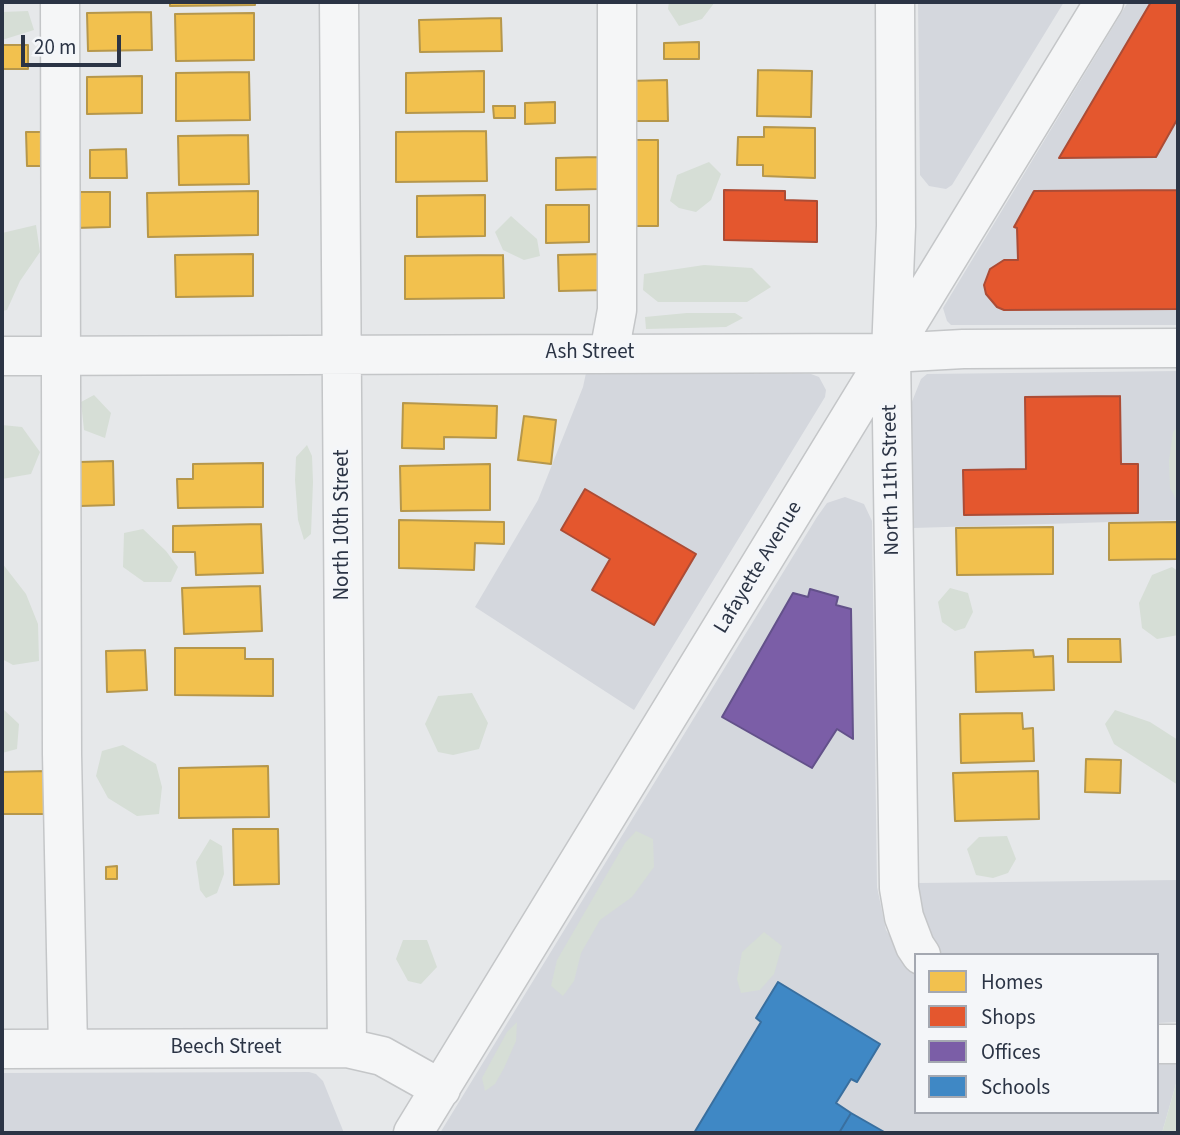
<!DOCTYPE html>
<html>
<head>
<meta charset="utf-8">
<style>
	body { margin:0 }
	#map { position:relative; width:1180px; height:1135px; overflow:hidden; background:#e6e8ea; font-family:"Source Sans 3",sans-serif }
	canvas { display:block }
	.frame { position:absolute; inset:0; border:4px solid #2b3445; pointer-events:none }
	.legend { position:absolute; left:914px; top:953px; width:245px; height:161px; box-sizing:border-box; background:#f4f6f9; border:2px solid #a4a8b1; margin:0; padding:9px 12px; list-style:none; font-size:21px; color:#2b3445 }
	.legend li { display:flex; align-items:center; gap:14px; height:35px }
	.legend b { width:35px; border:2px solid #a4a8b1 }
	.scale { position:absolute; left:21px; top:35px; width:100px; height:32px; box-sizing:border-box; border:4px solid #2b3445; border-top:0; padding-left:9px; font-size:21px; line-height:24px; white-space:nowrap; color:#2b3445; -webkit-text-stroke:5px #f4f6f9; paint-order:stroke }
</style>
</head>
<body>
<div id="map">
<canvas width="1180" height="1135"></canvas>
<div class="frame"></div>
<ul class="legend">
<li><b style="height:19px;background:#f2c14e"></b>Homes</li>
<li><b style="height:19px;background:#e4572e"></b>Shops</li>
<li><b style="height:19px;background:#7b5ea7"></b>Offices</li>
<li><b style="height:19px;background:#3f88c5"></b>Schools</li>
</ul>
<div class="scale">20 m</div>
</div>
<script>
const context = document.querySelector('canvas').getContext('2d');
context.lineJoin = 'round';
function paint(path, color) { context.fillStyle = color; context.fill(path, 'evenodd'); }
const toPath = rows => new Path2D(rows.map(r => 'M' + r).join(''));
function trace(path, color, width, dash) { context.strokeStyle = color; context.lineWidth = width; context.lineCap = dash ? 'butt' : 'round'; context.setLineDash(dash || []); context.stroke(path); }
function drawText(font, color, halo, rows, align = 'center') {
  context.font = font + ' "Source Sans 3",sans-serif'; context.lineWidth = 7; context.setLineDash([]); context.textBaseline = 'middle'; context.strokeStyle = halo; context.fillStyle = color; for (const [text, x, y, turn = 0] of rows) {
    context.save(); context.translate(x, y); context.rotate((+turn || 0) * Math.PI / 180); context.textAlign = isNaN(turn) ? turn : align; if (halo) context.strokeText(text, 0, 0); context.fillText(text, 0, 0); context.restore();
  }
}
paint(toPath([
	[918,2,1064,2,952,185,946,189,929,186,920,175],
	[1128,2,1178,2,1178,325,951,325,947,321,943,308],
	[1178,371,1178,520,913,528,911,404,921,379,927,374],
	[586,373,811,374,819,377,826,390,825,397,634,710,475,607,538,500,583,387],
	[845,497,864,504,872,521,877,887,886,930,916,974,916,1112,1157,1112,1157,1064,1178,1063,1178,1077,1162,1133,440,1133,817,517,827,503],
	[1178,880,1178,1022,1157,1023,1157,955,940,955,920,919,919,883],
	[309,1072,316,1074,323,1081,344,1133,2,1133,2,1073]
]), '#d4d7dd');
paint(toPath([
	[669,2,715,2,702,19,679,26,668,9],
	[28,11,34,30,2,40,2,12],
	[709,162,721,174,711,200,696,212,679,208,670,201,677,175],
	[511,216,537,239,540,256,524,260,503,250,495,232],
	[36,225,40,252,20,281,7,310,2,311,2,233],
	[704,265,752,268,771,287,747,302,658,302,643,290,644,274],
	[687,313,735,313,743,318,726,327,646,329,645,317],
	[94,395,111,413,105,438,84,430,81,402],
	[2,425,22,427,40,452,31,474,2,479],
	[1178,426,1178,503,1170,488,1169,461,1173,432],
	[307,445,312,456,313,482,311,534,304,540,298,520,295,480,296,457],
	[143,529,166,551,178,567,171,582,144,582,123,567,124,533],
	[2,563,26,594,38,624,39,661,13,665,2,659],
	[1172,567,1178,571,1178,635,1157,639,1142,628,1139,603,1152,575],
	[950,588,968,593,973,612,965,628,955,631,942,622,938,602],
	[472,693,488,723,479,749,453,755,438,752,425,724,438,696],
	[2,708,19,724,17,749,2,753],
	[1115,710,1150,722,1178,740,1178,785,1114,744,1105,724],
	[123,745,156,764,162,787,159,814,137,816,108,798,96,776,102,751],
	[636,831,653,839,654,867,632,897,600,920,581,953,574,981,563,996,551,986,557,960,625,843],
	[1007,836,1016,859,1008,873,993,878,976,875,967,849,979,837],
	[210,839,222,846,224,874,217,893,206,898,200,890,196,862],
	[764,932,782,946,774,974,760,990,741,993,737,979,742,952],
	[403,940,427,940,437,967,421,984,408,981,396,959],
	[517,1022,516,1041,504,1068,495,1084,485,1091,482,1078,507,1032],
	[1178,1077,1178,1133,1162,1133]
]), '#d6ded6');
const homes = toPath([
	[170,2,255,2,255,5,170,6,170,2],
	[151,12,152,50,88,51,87,13,151,12],
	[254,13,254,60,176,61,175,14,254,13],
	[501,18,502,51,420,52,419,20,501,18],
	[699,42,699,59,664,59,664,43,699,42],
	[2,45,28,45,28,69,2,69,2,45],
	[758,70,812,71,811,117,757,116,758,70],
	[484,71,484,112,406,113,406,73,484,71],
	[249,72,250,120,176,121,176,73,249,72],
	[142,76,142,113,87,114,87,77,142,76],
	[667,80,668,121,627,121,627,81,667,80],
	[555,102,555,123,525,124,525,103,555,102],
	[493,106,515,106,515,118,494,118,493,106],
	[764,127,815,128,815,178,763,176,763,165,737,165,738,137,764,137,764,127],
	[486,131,487,181,396,182,396,132,486,131],
	[26,132,50,132,51,166,27,166,26,132],
	[248,135,249,184,179,185,178,136,248,135],
	[625,140,658,140,658,226,625,226,625,140],
	[126,149,127,178,90,178,90,150,126,149],
	[598,157,599,189,556,190,556,158,598,157],
	[258,191,258,235,148,237,147,193,258,191],
	[75,192,110,192,110,227,75,228,75,192],
	[485,195,485,236,417,237,417,196,485,195],
	[546,205,589,205,589,242,546,243,546,205],
	[253,254,253,296,176,297,175,255,253,254],
	[605,254,606,290,559,291,558,255,605,254],
	[503,255,504,298,405,299,405,256,503,255],
	[403,403,497,406,496,438,444,437,444,449,402,448,403,403],
	[524,416,556,420,551,464,518,460,524,416],
	[113,461,114,505,80,506,80,462,113,461],
	[263,463,263,507,178,508,177,479,193,479,193,464,263,463],
	[490,464,490,510,401,511,400,466,490,464],
	[399,520,504,522,504,544,475,543,474,570,399,568,399,520],
	[1177,522,1177,559,1109,560,1109,523,1177,522],
	[261,524,263,573,196,575,195,552,173,552,173,526,261,524],
	[1053,527,1053,574,957,575,956,528,1053,527],
	[260,586,262,631,184,634,182,588,260,586],
	[1068,639,1120,639,1121,662,1068,662,1068,639],
	[175,648,245,648,245,659,273,659,273,696,175,695,175,648],
	[145,650,147,690,107,692,106,651,145,650],
	[1033,650,1034,657,1053,656,1054,690,976,692,975,652,1033,650],
	[1022,713,1023,729,1033,728,1034,761,961,763,960,714,1022,713],
	[1086,759,1121,760,1120,793,1085,792,1086,759],
	[268,766,269,817,179,818,179,768,268,766],
	[48,771,48,814,2,814,2,772,48,771],
	[1038,771,1039,819,955,821,953,773,1038,771],
	[233,829,278,829,279,884,234,885,233,829],
	[117,866,117,879,106,879,106,867,117,866]
]);
paint(homes, '#f2c14e');
trace(homes, '#b6974b', 2);
const shops = toPath([
	[1151,2,1178,2,1178,118,1156,157,1059,158,1151,2],
	[1178,188,1178,309,1004,310,997,307,986,294,984,285,990,269,1004,260,1018,260,1017,228,1014,227,1034,191,1177,190,1178,188],
	[724,190,785,191,785,200,817,201,817,242,724,240,724,190],
	[1120,396,1121,464,1138,464,1138,513,964,515,963,470,1026,469,1025,397,1120,396],
	[585,489,696,554,654,625,592,590,610,559,561,530,585,489]
]);
paint(shops, '#e4572e');
trace(shops, '#ac4c35', 2);
const offices = toPath([
	[810,589,838,597,836,605,851,609,853,739,837,729,812,768,722,717,793,593,808,597,810,589]
]);
paint(offices, '#7b5ea7');
trace(offices, '#63518a', 2);
const schools = toPath([
	[778,982,880,1044,857,1082,851,1079,836,1103,851,1113,839,1133,694,1133,761,1022,756,1018,778,982],
	[851,1113,886,1133,839,1133,851,1113]
]);
paint(schools, '#3f88c5');
trace(schools, '#396f9f', 2);
const minor = toPath([
	[60,2,62,754,68,1048],
	[339,2,347,1048],
	[895,2,896,226,891,353,899,888,904,917,915,946,921,955],
	[609,353,617,310,617,2],
	[2,356,891,353,963,349,1178,348],
	[1157,1044,1178,1044],
	[2,1049,347,1048,382,1056,441,1089],
	[413,1133,1104,2]
]);
trace(minor, '#c4c6c8', 41);
trace(minor, '#f5f6f7', 38);
drawText('21px', '#2b3445', '#f4f6f9', [
	["Ash Street",590,353],
	["North 11th Street",892,480,-91],
	["North 10th Street",343,525,-90],
	["Lafayette Avenue",759,568,-59],
	["Beech Street",226,1048]
]);
</script>
</body>
</html>
